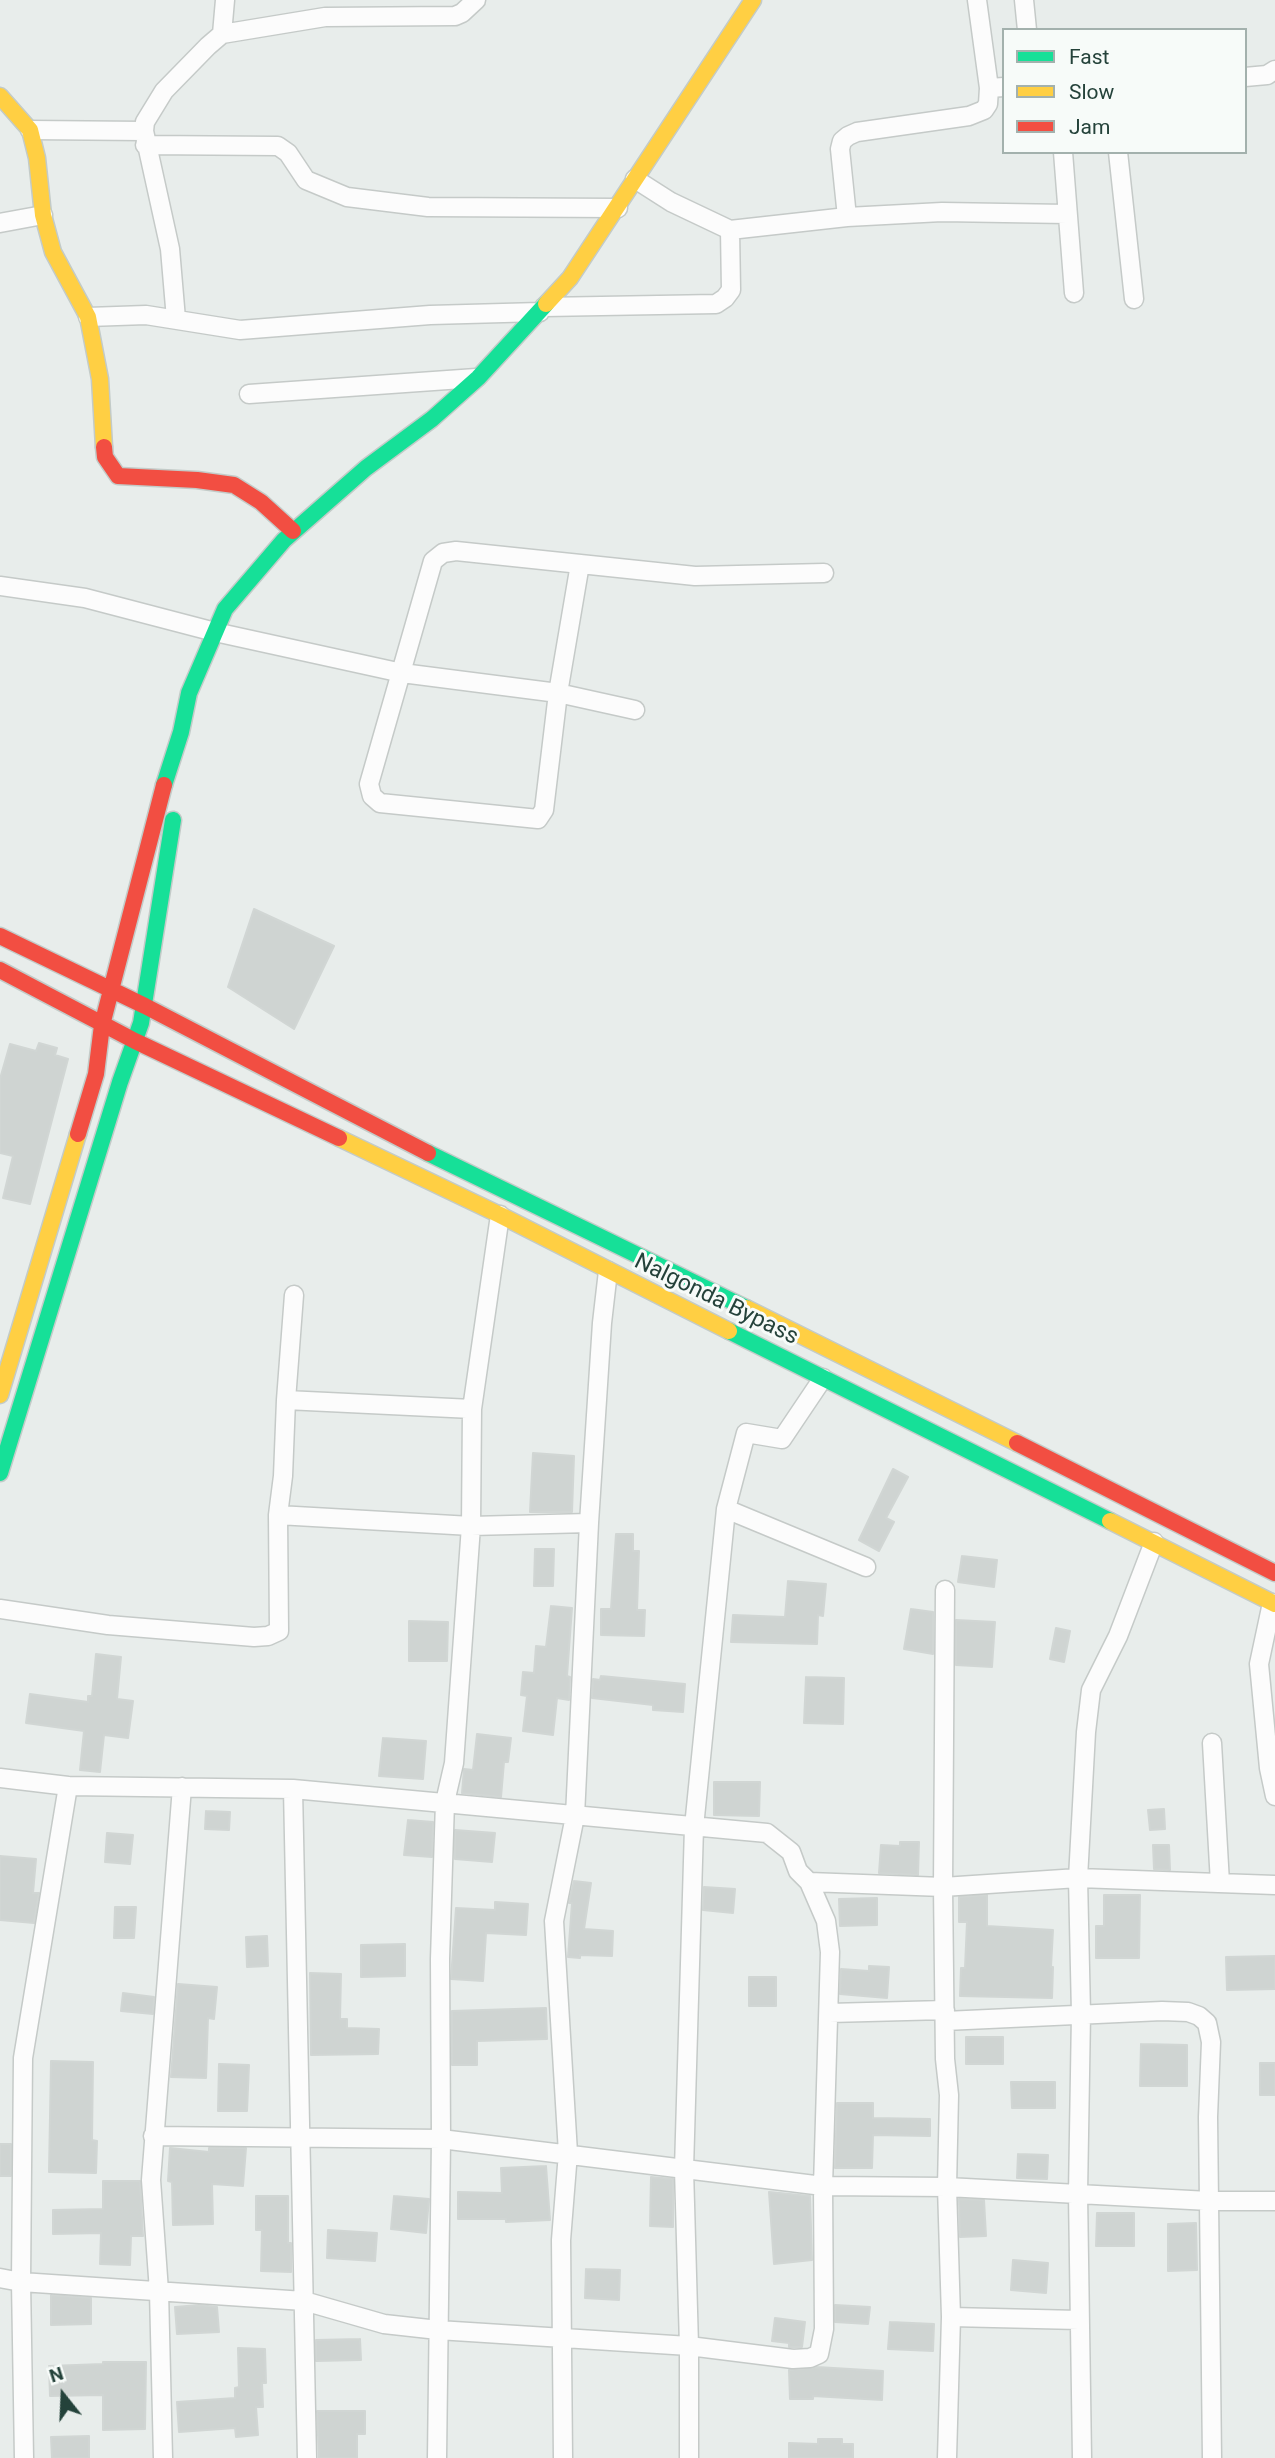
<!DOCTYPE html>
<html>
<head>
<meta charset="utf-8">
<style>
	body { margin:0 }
	#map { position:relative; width:1275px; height:2458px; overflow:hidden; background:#e8edeb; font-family:Roboto,sans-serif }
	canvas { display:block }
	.legend { position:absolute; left:1002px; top:28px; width:245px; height:126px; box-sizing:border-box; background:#f7fbf9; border:2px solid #a3b1ad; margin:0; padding:9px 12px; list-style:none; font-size:21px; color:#24423a }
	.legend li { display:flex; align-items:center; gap:14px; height:35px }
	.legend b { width:35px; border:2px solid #a3b1ad }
	.north { position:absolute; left:28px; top:2360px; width:70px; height:70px; -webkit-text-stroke:5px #f7fbf9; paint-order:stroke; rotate:342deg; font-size:19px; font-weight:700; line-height:28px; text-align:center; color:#24423a }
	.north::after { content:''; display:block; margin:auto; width:24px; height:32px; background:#24423a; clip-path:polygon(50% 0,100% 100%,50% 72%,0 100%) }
</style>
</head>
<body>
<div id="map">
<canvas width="1275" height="2458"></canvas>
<ul class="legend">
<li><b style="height:9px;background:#16e098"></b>Fast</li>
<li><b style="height:9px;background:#ffcf43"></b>Slow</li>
<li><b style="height:9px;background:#f24e42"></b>Jam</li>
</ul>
<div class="north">N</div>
</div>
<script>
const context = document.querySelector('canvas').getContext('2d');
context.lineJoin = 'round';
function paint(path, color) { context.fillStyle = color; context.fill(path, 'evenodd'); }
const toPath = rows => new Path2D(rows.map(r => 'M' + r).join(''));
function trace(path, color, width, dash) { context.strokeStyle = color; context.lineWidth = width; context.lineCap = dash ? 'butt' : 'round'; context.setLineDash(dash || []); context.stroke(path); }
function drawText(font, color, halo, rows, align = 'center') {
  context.font = font + ' Roboto,sans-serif'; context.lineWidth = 6; context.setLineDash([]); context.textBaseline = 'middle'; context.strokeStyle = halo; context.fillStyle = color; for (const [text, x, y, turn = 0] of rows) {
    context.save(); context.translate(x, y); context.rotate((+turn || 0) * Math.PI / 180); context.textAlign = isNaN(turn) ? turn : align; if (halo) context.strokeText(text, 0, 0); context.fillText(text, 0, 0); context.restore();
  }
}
const building = toPath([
	[254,909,334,946,294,1029,228,987,254,909],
	[39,1043,57,1048,55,1055,68,1059,30,1204,3,1198,13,1156,0,1153,0,1079,10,1044,36,1051,39,1043],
	[533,1453,574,1456,572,1512,530,1512,533,1453],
	[893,1469,908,1477,886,1518,894,1522,879,1551,859,1540,893,1469],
	[616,1534,633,1534,633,1551,639,1551,637,1610,645,1610,644,1636,601,1635,601,1609,611,1609,616,1534],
	[535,1549,554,1549,553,1586,534,1586,535,1549],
	[962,1556,997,1560,994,1587,958,1582,962,1556],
	[788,1581,826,1584,823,1616,818,1615,817,1644,731,1642,733,1615,785,1617,788,1581],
	[551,1606,572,1608,567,1676,570,1677,569,1700,557,1698,553,1735,523,1731,527,1696,521,1695,523,1672,534,1673,536,1646,546,1647,551,1606],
	[911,1609,933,1612,933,1654,904,1649,911,1609],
	[956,1620,995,1622,992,1667,956,1665,956,1620],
	[409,1621,448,1622,447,1661,409,1661,409,1621],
	[1056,1628,1070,1631,1064,1662,1050,1659,1056,1628],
	[96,1654,121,1657,117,1699,133,1701,128,1738,104,1735,100,1772,80,1770,84,1731,26,1723,30,1694,88,1702,88,1696,92,1696,96,1654],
	[601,1676,685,1684,683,1712,653,1710,653,1705,592,1698,593,1679,600,1680,601,1676],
	[806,1677,844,1678,843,1724,804,1723,806,1677],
	[477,1734,511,1738,508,1762,504,1762,501,1797,462,1793,464,1769,473,1770,477,1734],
	[383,1738,426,1741,423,1779,379,1776,383,1738],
	[714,1782,760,1782,759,1816,714,1815,714,1782],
	[1164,1809,1165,1829,1150,1830,1148,1810,1164,1809],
	[206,1811,230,1812,229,1830,205,1829,206,1811],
	[408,1820,433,1822,432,1857,404,1855,408,1820],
	[455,1830,495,1833,492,1862,455,1859,455,1830],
	[107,1833,133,1835,130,1864,105,1862,107,1833],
	[900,1842,919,1842,918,1875,879,1873,881,1845,900,1846,900,1842],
	[1153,1845,1169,1845,1170,1870,1154,1869,1153,1845],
	[0,1856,36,1859,33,1893,39,1893,34,1923,0,1920,0,1856],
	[574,1881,591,1883,584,1929,613,1931,612,1956,580,1955,580,1958,568,1957,572,1903,569,1903,574,1881],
	[704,1887,735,1889,733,1913,703,1910,704,1887],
	[987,1895,987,1926,1053,1930,1051,1967,1053,1967,1052,1998,960,1996,961,1968,965,1968,967,1922,959,1922,959,1897,987,1895],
	[1104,1895,1140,1895,1139,1958,1096,1958,1096,1926,1104,1926,1104,1895],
	[877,1898,877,1925,840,1926,839,1899,877,1898],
	[495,1902,528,1904,526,1935,486,1933,483,1981,451,1979,456,1908,495,1910,495,1902],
	[115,1907,136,1907,134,1938,114,1938,115,1907],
	[267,1936,268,1966,247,1967,246,1937,267,1936],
	[405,1944,405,1976,361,1977,361,1945,405,1944],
	[1275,1956,1275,1989,1227,1990,1226,1957,1275,1956],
	[869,1966,889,1967,887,1998,840,1994,841,1969,869,1971,869,1966],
	[310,1973,341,1974,340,2019,347,2019,347,2028,379,2029,378,2054,311,2055,310,1973],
	[749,1977,776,1977,776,2006,749,2006,749,1977],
	[178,1984,217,1987,214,2019,208,2018,206,2078,171,2077,178,1984],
	[123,1993,154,1997,153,2014,121,2011,123,1993],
	[546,2008,547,2039,477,2041,477,2065,452,2065,452,2011,546,2008],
	[966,2037,1003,2037,1003,2064,966,2064,966,2037],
	[1141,2044,1187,2045,1187,2086,1140,2086,1141,2044],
	[51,2061,93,2062,92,2140,97,2141,96,2173,49,2172,51,2061],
	[1260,2063,1275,2063,1275,2095,1260,2095,1260,2063],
	[219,2064,249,2065,247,2111,218,2111,219,2064],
	[1011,2082,1055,2082,1055,2108,1012,2108,1011,2082],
	[837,2103,873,2103,873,2118,930,2119,930,2136,873,2135,872,2168,835,2168,837,2103],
	[0,2144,11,2144,11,2176,0,2176,0,2144],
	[170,2148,209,2152,209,2148,246,2148,243,2186,212,2184,213,2224,173,2225,172,2182,168,2181,170,2148],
	[1018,2154,1048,2155,1047,2179,1017,2178,1018,2154],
	[546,2166,550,2220,506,2222,506,2219,458,2219,458,2192,502,2193,501,2168,546,2166],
	[651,2177,673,2179,673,2227,650,2226,651,2177],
	[103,2181,140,2181,143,2236,131,2236,130,2265,100,2264,101,2233,53,2234,53,2210,103,2209,103,2181],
	[769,2192,810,2196,812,2260,774,2264,769,2192],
	[256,2196,288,2196,288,2243,291,2243,291,2272,261,2271,262,2230,256,2230,256,2196],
	[394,2196,429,2199,426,2233,391,2229,394,2196],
	[959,2199,984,2200,986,2236,960,2237,959,2199],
	[1097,2213,1134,2213,1134,2246,1096,2246,1097,2213],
	[1196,2223,1197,2270,1168,2271,1168,2224,1196,2223],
	[328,2230,377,2233,375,2261,327,2258,328,2230],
	[1013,2260,1048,2263,1046,2293,1011,2290,1013,2260],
	[586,2269,620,2270,619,2300,585,2298,586,2269],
	[51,2295,91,2298,91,2324,51,2325,51,2295],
	[199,2305,217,2307,219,2332,177,2334,175,2307,199,2305],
	[835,2305,870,2307,868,2324,835,2322,835,2305],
	[775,2318,805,2322,802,2347,789,2347,789,2343,772,2341,775,2318],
	[890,2322,934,2324,933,2351,888,2349,890,2322],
	[360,2339,361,2360,316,2361,316,2340,360,2339],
	[238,2348,265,2349,266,2383,262,2383,263,2407,256,2407,258,2435,236,2437,235,2428,179,2432,177,2402,235,2398,235,2388,239,2387,238,2348],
	[103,2362,146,2362,145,2429,103,2430,103,2395,50,2396,49,2366,103,2364,103,2362],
	[817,2367,883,2371,882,2400,813,2396,813,2399,790,2399,789,2370,817,2367],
	[317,2411,365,2411,365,2434,357,2434,357,2458,319,2458,317,2411],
	[89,2436,89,2458,52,2458,51,2437,89,2436],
	[818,2439,842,2439,842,2444,853,2444,853,2458,789,2458,789,2443,818,2444,818,2439]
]);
paint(building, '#cfd4d2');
trace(building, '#d1d6d4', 2);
const street = toPath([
	[977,0,989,88],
	[1024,0,1027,30],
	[222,34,325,17,455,16,462,13,476,0],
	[1245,77,1267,75,1275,70],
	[30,130,144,131],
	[145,145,278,146,288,153,306,180,347,197,428,207,618,208],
	[1063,152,1074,293],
	[1118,152,1134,299],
	[635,179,671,202,730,230,847,217,942,212,1067,214],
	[847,217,840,149,842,141,848,136,857,132,969,116,984,110,988,104,989,88,1004,87],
	[0,223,43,215],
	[544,307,716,304,725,298,731,290,730,230],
	[88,317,146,315,240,330,430,315,540,312],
	[176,319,170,249,144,131,145,122,164,91,208,46,222,34,225,0],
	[249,394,476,378],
	[580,564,558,693,544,810,538,819,380,803,372,796,369,784,433,561,443,553,456,551,695,576,824,573],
	[0,586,85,598,215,632,402,673,558,693,635,710],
	[500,1215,472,1409,286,1400,283,1476,278,1515,471,1526,589,1523],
	[286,1400,294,1295],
	[726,1509,866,1567],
	[1154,1542,1118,1636,1091,1690,1086,1732,1078,1878,1275,1885],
	[1272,1603,1259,1664,1269,1768,1275,1796],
	[0,1609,108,1625,254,1637,268,1636,279,1631,278,1515],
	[1212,1743,1220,1883],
	[0,1778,68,1786,293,1789,767,1833,791,1852,798,1871,809,1882,943,1887,945,1590],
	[293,1789,307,2458],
	[829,2013,945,2010],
	[945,2021,1162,2011,1188,2012,1199,2016,1207,2023,1211,2042,1208,2117,1212,2458],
	[153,2136,441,2139,823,2186,947,2187,1209,2201,1275,2201],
	[0,2278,21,2282,304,2301,384,2324,438,2330,689,2346,793,2359,810,2358,819,2354,824,2329,823,2186,830,1952,826,1921,809,1882],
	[1079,2320,951,2317,947,2187,949,2095,945,2059,943,1887,1078,1878,1081,2014,1078,2194,1082,2458],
	[24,2458,21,2282,23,2058,68,1786],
	[163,2458,159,2291,151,2180,182,1787],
	[437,2458,441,2139,440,1959,445,1802,454,1763,471,1526,472,1409],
	[563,2458,561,2240,568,2153,554,1921,575,1816,589,1523,602,1323,608,1271],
	[689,2458,689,2346,684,2169,694,1827,726,1509,746,1433,782,1439,823,1378],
	[947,2458,951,2317]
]);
const fast = toPath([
	[164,785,181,732,189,693,225,609,284,540,366,468,432,419,478,378,546,304],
	[428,1153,746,1308],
	[729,1331,1110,1521],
	[0,1473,120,1082,141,1023,173,820]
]);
const slow = toPath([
	[0,96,30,130,37,158,43,215,53,252,88,317,100,379,104,447],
	[546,304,570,278,753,0],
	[339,1138,500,1215,729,1331],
	[746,1308,1017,1443],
	[0,1395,78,1134],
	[1110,1521,1275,1604]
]);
const jam = toPath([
	[104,447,105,457,118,476,197,480,234,485,261,502,293,531],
	[0,936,145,1006,428,1153],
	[0,970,135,1041,339,1138],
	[78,1134,96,1074,102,1025,164,785],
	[1017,1443,1275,1573]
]);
trace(street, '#c5cac8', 21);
trace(fast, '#c3cbc8', 19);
trace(slow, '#c3cbc8', 19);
trace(jam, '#c3cbc8', 19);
trace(street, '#fcfcfc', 18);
trace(fast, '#16e098', 16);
trace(slow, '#ffcf43', 16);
trace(jam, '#f24e42', 16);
drawText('23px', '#24423a', '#f7fbf9', [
	["Nalgonda Bypass",716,1300,26]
]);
</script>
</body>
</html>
